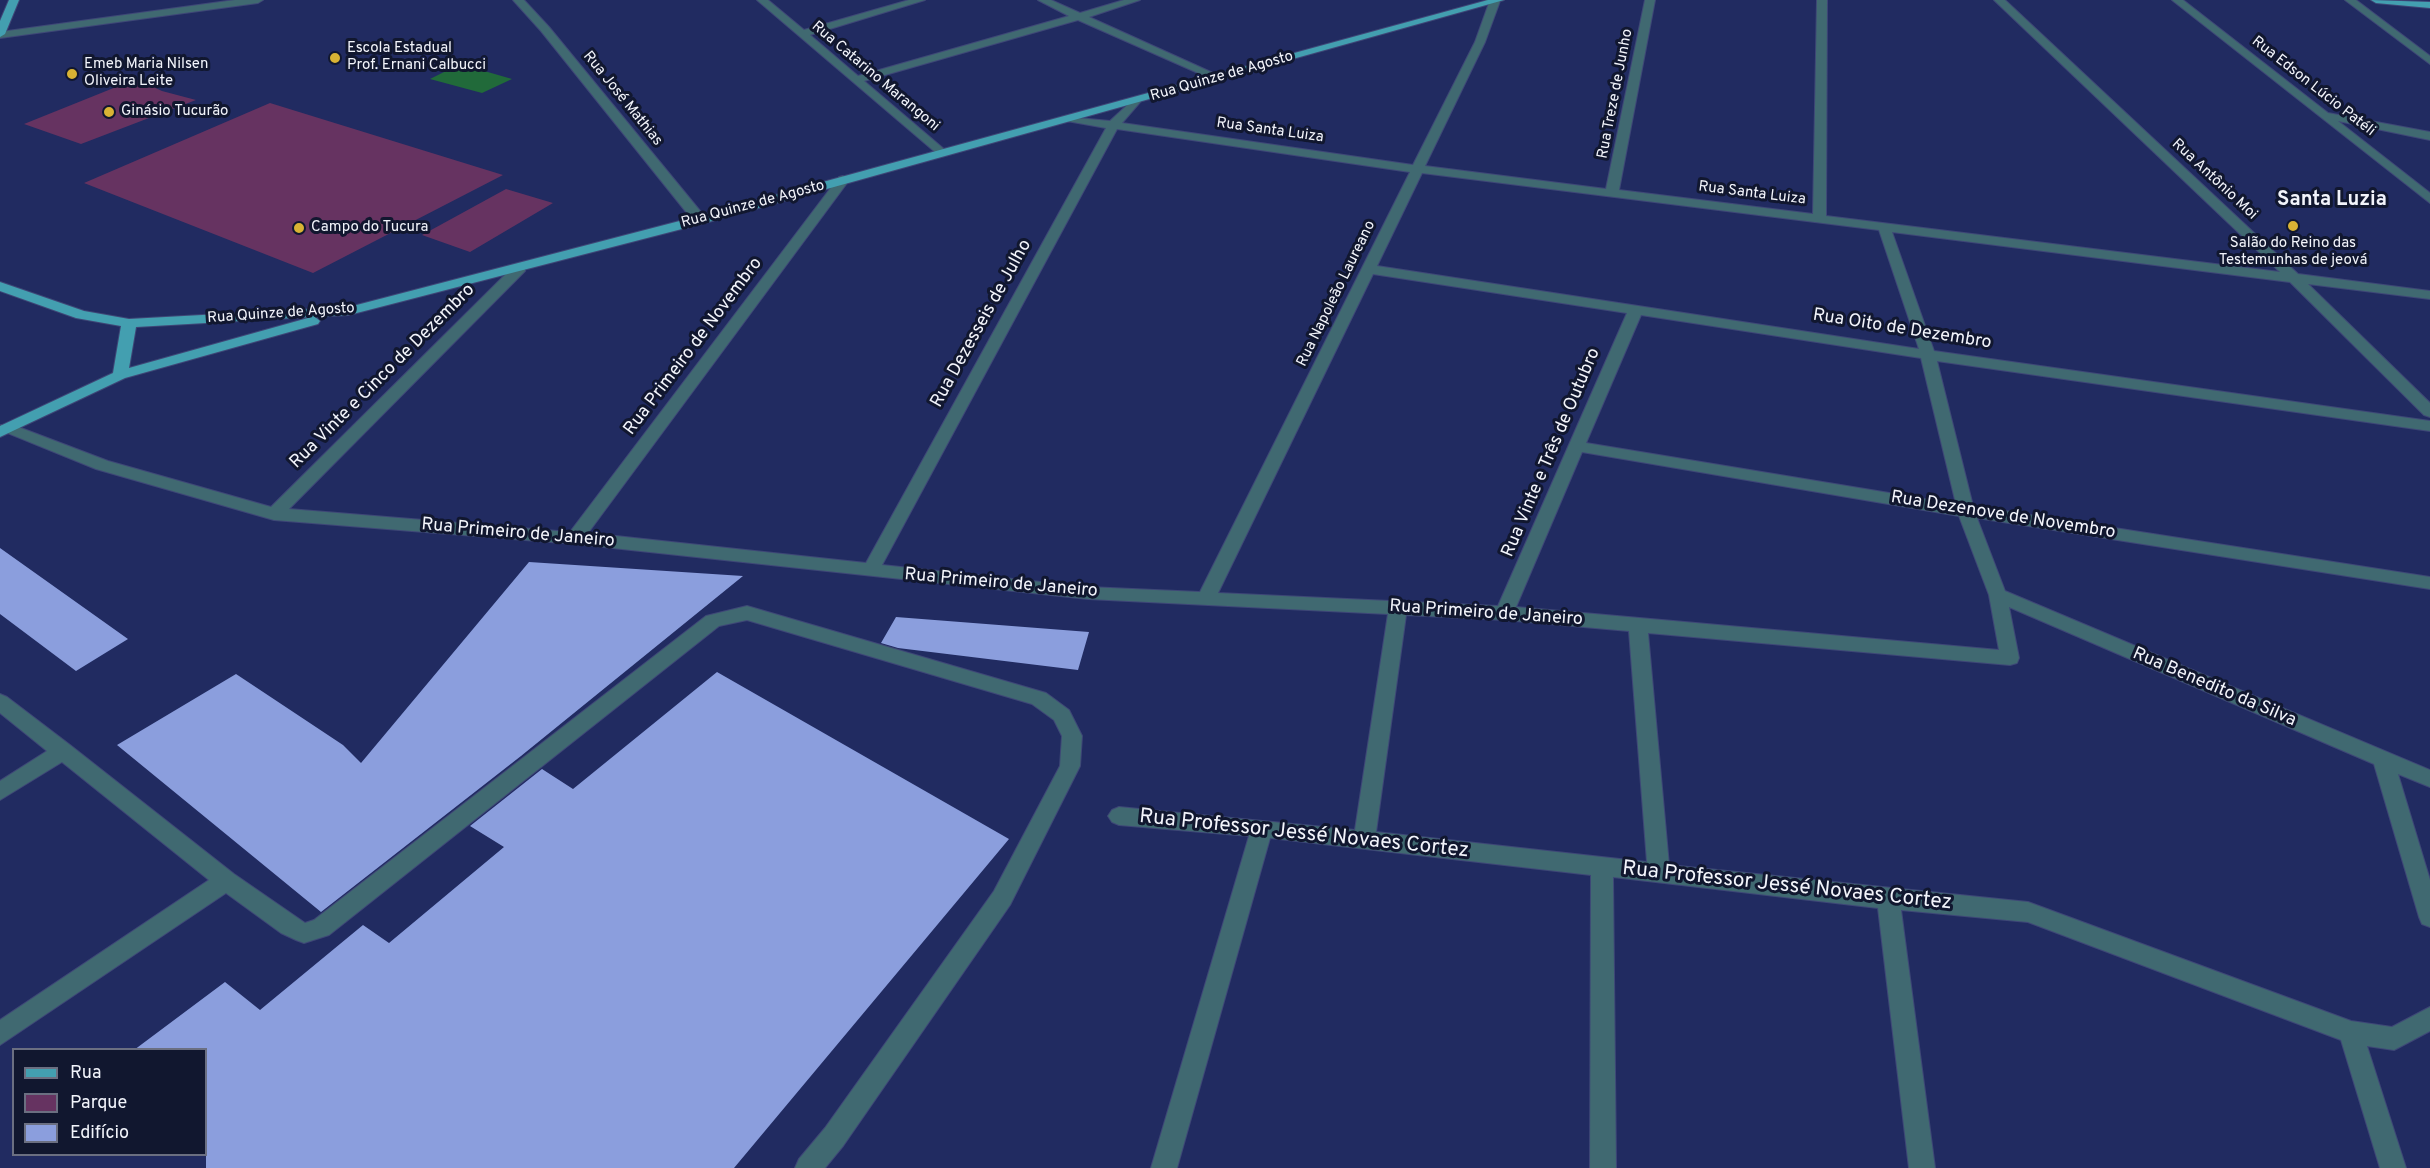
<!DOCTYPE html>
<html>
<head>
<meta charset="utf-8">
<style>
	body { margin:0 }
	#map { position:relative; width:2430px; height:1168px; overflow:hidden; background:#212b61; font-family:Overpass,sans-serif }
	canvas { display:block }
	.legend { position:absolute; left:12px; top:1048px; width:195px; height:108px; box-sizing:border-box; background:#11172f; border:2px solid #6b6f81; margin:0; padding:8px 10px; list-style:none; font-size:18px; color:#f2f4fb }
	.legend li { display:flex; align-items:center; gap:12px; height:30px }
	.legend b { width:30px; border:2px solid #6b6f81 }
</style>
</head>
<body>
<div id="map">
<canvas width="2430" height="1168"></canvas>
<ul class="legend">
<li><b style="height:8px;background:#439fb0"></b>Rua</li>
<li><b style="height:16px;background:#663361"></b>Parque</li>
<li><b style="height:16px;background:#8b9edd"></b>Edifício</li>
</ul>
</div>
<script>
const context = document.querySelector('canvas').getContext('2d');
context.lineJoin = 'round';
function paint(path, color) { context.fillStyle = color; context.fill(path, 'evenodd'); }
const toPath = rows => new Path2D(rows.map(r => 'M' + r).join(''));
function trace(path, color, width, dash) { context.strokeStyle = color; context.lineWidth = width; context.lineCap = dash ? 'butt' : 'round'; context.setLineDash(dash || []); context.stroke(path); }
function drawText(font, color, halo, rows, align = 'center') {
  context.font = font + ' Overpass,sans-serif'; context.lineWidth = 6; context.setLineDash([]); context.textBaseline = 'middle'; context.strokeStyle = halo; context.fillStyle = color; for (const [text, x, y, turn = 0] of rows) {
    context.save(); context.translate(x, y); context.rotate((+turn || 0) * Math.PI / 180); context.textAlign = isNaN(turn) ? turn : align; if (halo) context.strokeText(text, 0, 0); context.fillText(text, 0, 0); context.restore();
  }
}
paint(toPath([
	[136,79,162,91,196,100,81,144,24,124],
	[270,103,503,175,313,273,84,183],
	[506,189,553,203,470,252,422,235]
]), '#663361');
paint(toPath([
	[460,64,512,79,482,93,430,79]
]), '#216a3a');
paint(toPath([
	[0,548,128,639,76,671,0,614],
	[529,562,743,576,521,756,321,912,117,745,236,674,343,745,361,763],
	[896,617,1089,632,1078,670,898,648,881,643],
	[717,672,1009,839,734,1168,206,1168,206,1050,134,1050,225,982,260,1010,363,925,389,943,504,847,470,826,542,769,573,789]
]), '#8b9edd');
const minor = toPath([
	[235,0,263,0,258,3,0,38,0,32,235,0],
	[513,0,524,0,549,27,705,217,705,223,695,223,541,31,513,0],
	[757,0,768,0,804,30,909,0,925,0,810,35,858,76,1069,16,1038,0,1051,0,1080,13,1124,0,1140,0,1089,17,1224,78,1214,80,1078,20,864,81,945,150,947,153,941,157,757,0],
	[1485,0,1500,1,1485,42,1425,166,1606,189,1645,0,1655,0,1619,190,1813,214,1817,0,1827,0,1826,216,2280,272,1994,0,2005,0,2298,274,2430,291,2430,299,2308,284,2430,403,2430,417,2424,415,2290,282,1892,232,1934,351,2430,421,2430,431,1937,361,1973,506,2430,577,2430,589,1977,518,2005,591,2430,770,2430,787,2398,774,2430,880,2430,927,2422,924,2419,917,2374,764,2009,607,2019,658,2017,663,2010,665,1648,633,1669,865,2028,902,2351,1021,2392,1027,2430,1007,2430,1031,2394,1050,2367,1046,2406,1168,2380,1168,2341,1040,2028,922,1901,910,1935,1168,1909,1168,1878,908,1613,877,1616,1168,1590,1168,1591,875,1270,838,1177,1168,1151,1168,1249,836,1119,825,1112,822,1108,816,1112,810,1119,807,1355,830,1388,614,1088,599,575,544,274,520,96,469,0,430,1,425,13,425,108,461,271,507,515,265,520,264,525,265,525,271,289,509,570,532,839,177,843,176,849,180,847,183,588,533,866,563,1106,128,1067,121,1067,117,1110,121,1135,98,1141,101,1122,123,1413,165,1475,42,1489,3,1485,0],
	[1117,129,1410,172,1200,592,1088,587,882,565,1117,129],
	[1422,173,1879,230,1919,349,1377,266,1422,173],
	[1373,274,1627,313,1498,606,1218,593,1373,274],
	[1641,315,1921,358,1956,504,1586,443,1641,315],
	[1582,452,1959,516,1989,595,1999,650,1516,607,1582,452],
	[1406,615,1504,620,1629,631,1647,862,1376,832,1406,615],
	[2172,0,2183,0,2328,113,2430,132,2430,140,2338,121,2430,193,2430,203,2172,0],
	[2345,0,2356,0,2430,56,2430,64,2345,0],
	[747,606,1046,693,1069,710,1082,736,1080,766,1010,905,843,1146,825,1168,795,1168,799,1159,825,1128,994,891,1060,766,1062,736,1054,720,1032,704,747,620,719,626,329,935,304,943,296,940,281,933,226,893,0,1045,0,1020,209,880,62,762,0,800,0,781,47,751,0,713,0,694,7,697,70,745,234,874,305,923,314,920,706,616,747,606]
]);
const major = toPath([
	[9,0,19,0,5,34,0,37,0,21,9,0],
	[1488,0,1504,0,705,223,349,315,315,317,320,321,318,324,125,378,0,437,0,426,113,373,121,326,76,318,0,291,0,282,84,311,129,319,349,307,695,217,1488,0],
	[310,317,308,318,129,368,136,327,310,317],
	[2371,0,2430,2,2430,8,2376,3,2371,0]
]);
trace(minor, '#3e4777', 2);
trace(major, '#3e4777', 2);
paint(minor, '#406971');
paint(major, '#439fb0');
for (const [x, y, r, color] of [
	[335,58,6,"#d9b334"],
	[72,74,6,"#d9b334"],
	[109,112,6,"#d9b334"],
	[2293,226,6,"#d9b334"],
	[299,228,6,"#d9b334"]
]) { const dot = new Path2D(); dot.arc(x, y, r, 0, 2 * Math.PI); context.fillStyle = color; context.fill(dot); trace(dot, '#11172f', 2); }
drawText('15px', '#f2f4fb', '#11172f', [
	["Escola Estadual",347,49],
	["Prof. Ernani Calbucci",347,66],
	["Emeb Maria Nilsen",84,65],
	["Oliveira Leite",84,82],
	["Ginásio Tucurão",121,112],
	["Campo do Tucura",311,228],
	["Salão do Reino das",2293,244,"center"],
	["Testemunhas de jeová",2293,261,"center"]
], 'left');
drawText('15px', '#f2f4fb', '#11172f', [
	["Rua Catarino Marangoni",875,77,40],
	["Rua Quinze de Agosto",1222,77,-16],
	["Rua Edson Lúcio Patéli",2313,87,38],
	["Rua Treze de Junho",1616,94,-79],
	["Rua José Mathias",622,99,51],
	["Rua Santa Luiza",1270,131,8],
	["Rua Antônio Moi",2214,180,43],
	["Rua Santa Luiza",1752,194,7],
	["Rua Quinze de Agosto",753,205,-15],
	["Rua Napoleão Laureano",1337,294,-64],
	["Rua Quinze de Agosto",281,314,-4]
]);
drawText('18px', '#f2f4fb', '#11172f', [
	["Rua Dezesseis de Julho",982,324,-61],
	["Rua Oito de Dezembro",1902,330,9],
	["Rua Primeiro de Novembro",694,347,-53],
	["Rua Vinte e Cinco de Dezembro",383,377,-45],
	["Rua Vinte e Três de Outubro",1552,453,-67],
	["Rua Dezenove de Novembro",2003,516,9],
	["Rua Primeiro de Janeiro",518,534,5],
	["Rua Primeiro de Janeiro",1001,584,5],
	["Rua Primeiro de Janeiro",1486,614,4],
	["Rua Benedito da Silva",2214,688,23]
]);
drawText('bold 20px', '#f2f4fb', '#11172f', [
	["Santa Luzia",2332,201]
]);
drawText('21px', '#f2f4fb', '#11172f', [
	["Rua Professor Jessé Novaes Cortez",1304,835,6],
	["Rua Professor Jessé Novaes Cortez",1787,887,6]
]);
</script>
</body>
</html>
